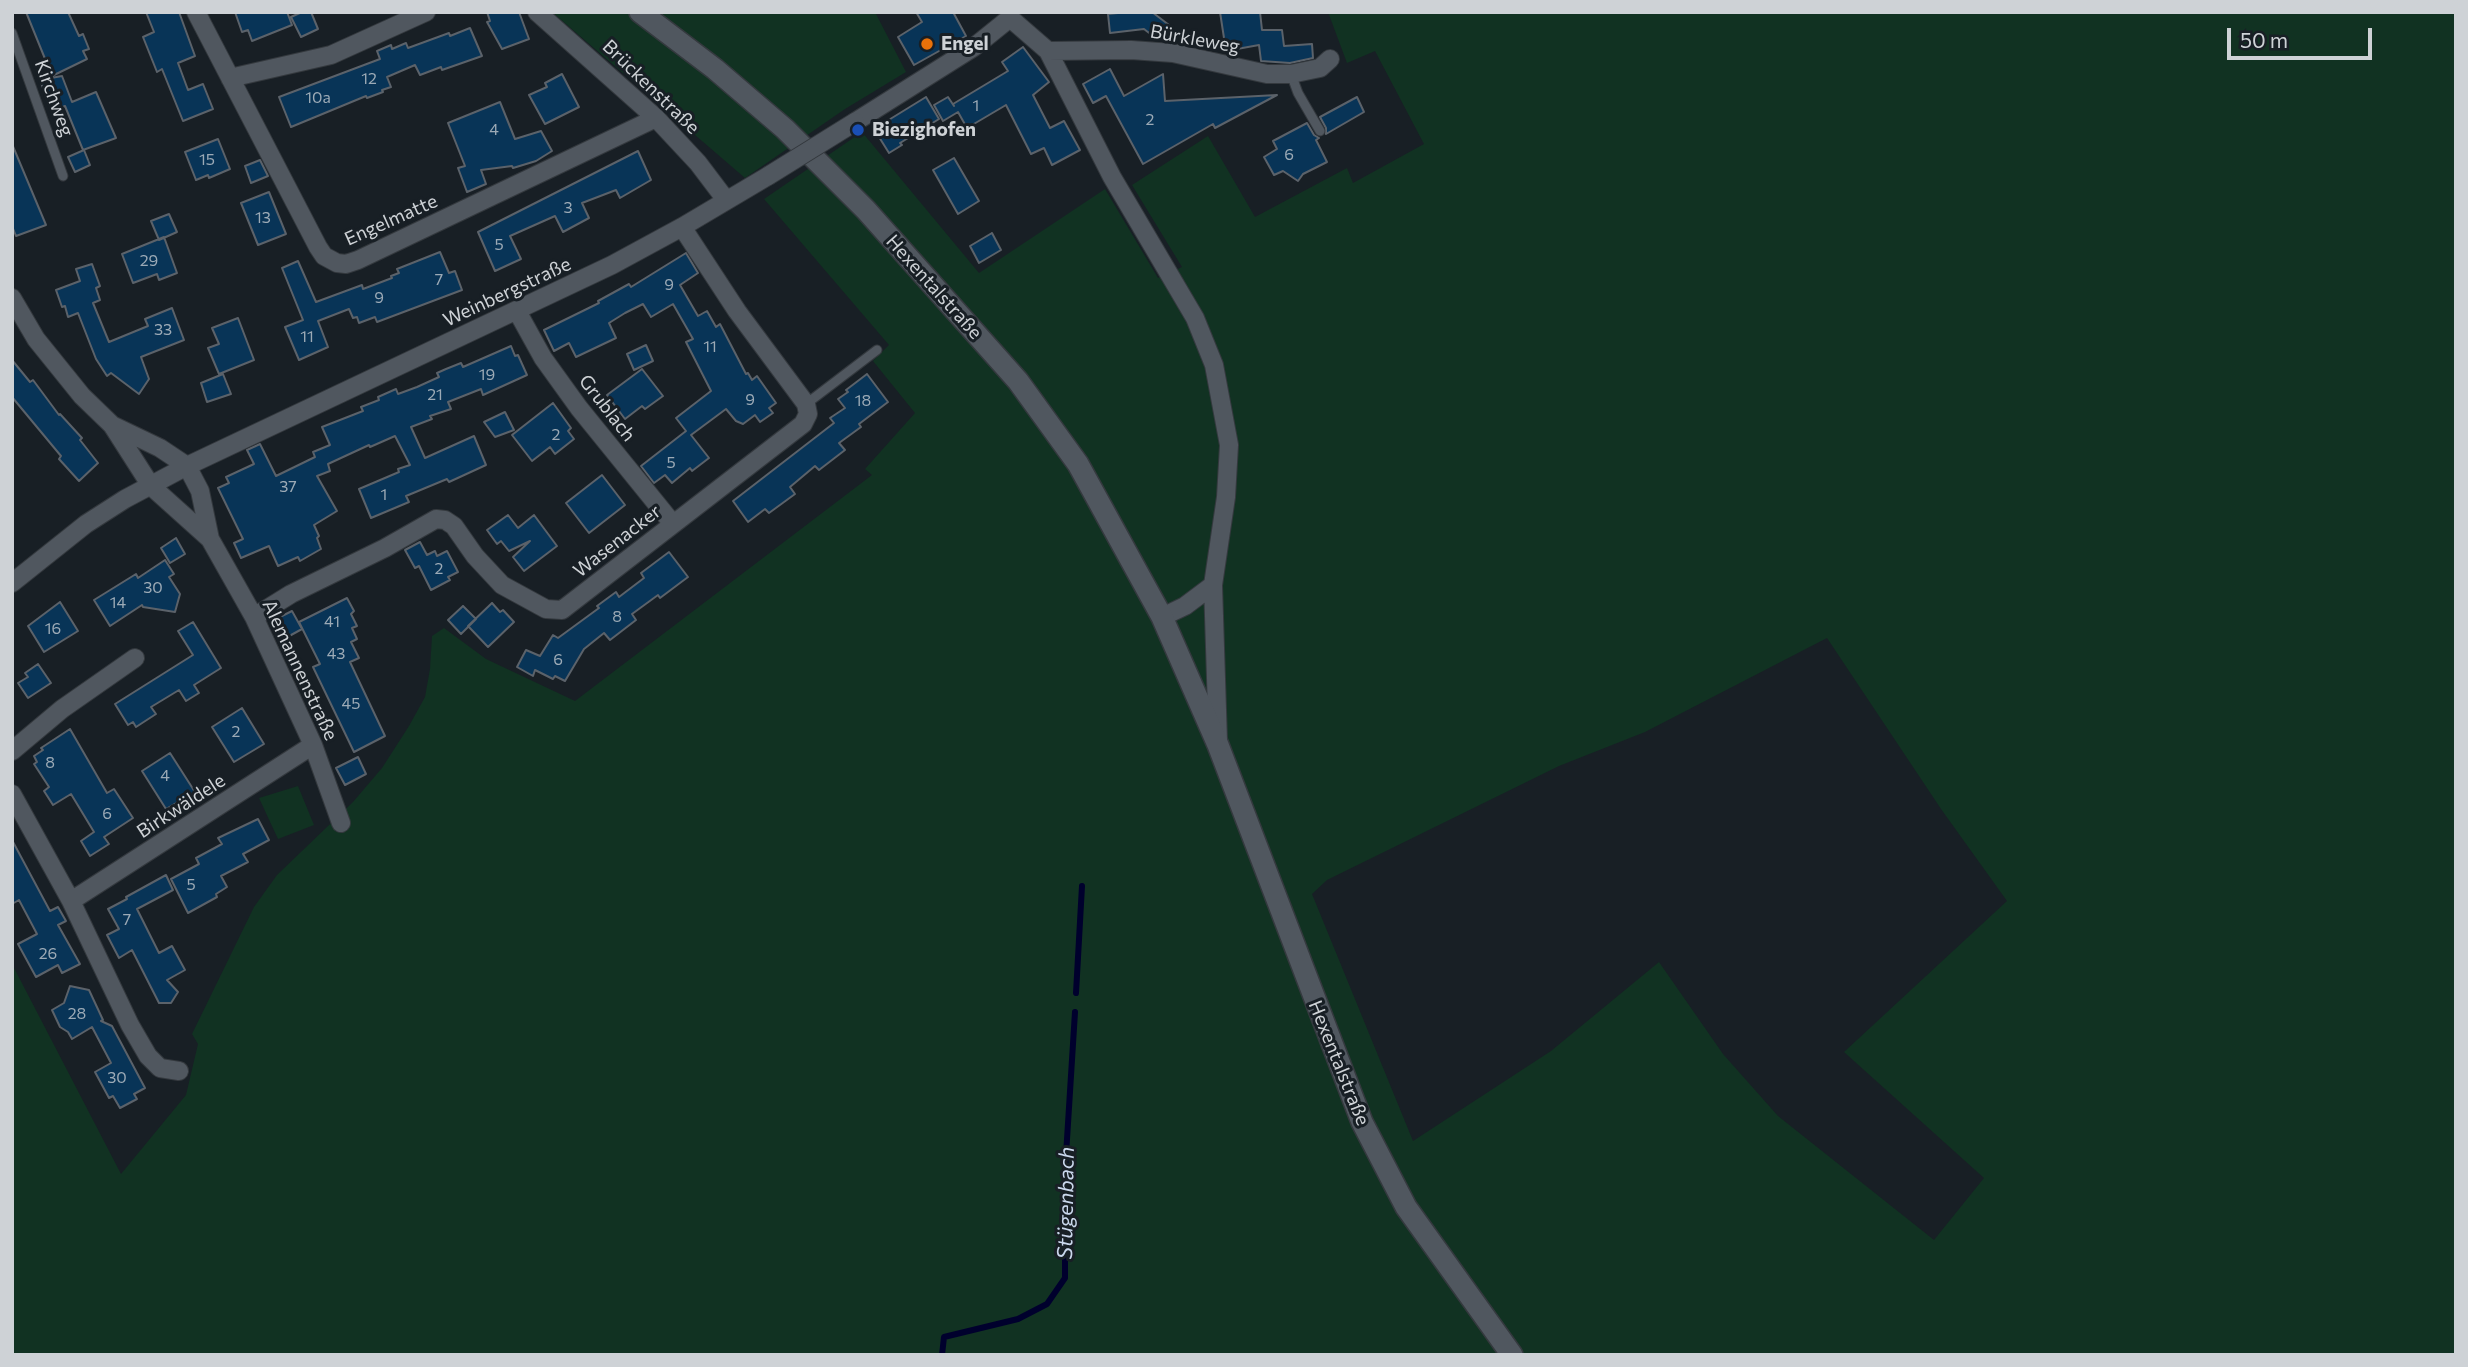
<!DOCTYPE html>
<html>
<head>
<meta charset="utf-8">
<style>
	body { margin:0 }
	#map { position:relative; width:2468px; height:1367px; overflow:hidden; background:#181f25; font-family:Commissioner,sans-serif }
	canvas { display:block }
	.frame { position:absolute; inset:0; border:14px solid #ced2d6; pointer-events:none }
	.scale { position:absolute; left:2227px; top:28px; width:145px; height:32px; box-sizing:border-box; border:4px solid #ced2d6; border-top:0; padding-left:9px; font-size:21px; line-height:24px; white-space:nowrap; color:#ced2d6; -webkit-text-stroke:5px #181f25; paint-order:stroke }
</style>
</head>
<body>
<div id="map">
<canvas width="2468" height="1367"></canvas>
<div class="frame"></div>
<div class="scale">50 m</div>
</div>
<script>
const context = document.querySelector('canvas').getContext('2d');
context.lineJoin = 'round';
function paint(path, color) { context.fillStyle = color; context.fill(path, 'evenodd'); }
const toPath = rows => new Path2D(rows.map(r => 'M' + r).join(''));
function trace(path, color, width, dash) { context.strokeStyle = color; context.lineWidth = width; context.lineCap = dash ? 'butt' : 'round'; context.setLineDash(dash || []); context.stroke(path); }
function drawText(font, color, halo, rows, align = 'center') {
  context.font = font + ' Commissioner,sans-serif'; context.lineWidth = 6; context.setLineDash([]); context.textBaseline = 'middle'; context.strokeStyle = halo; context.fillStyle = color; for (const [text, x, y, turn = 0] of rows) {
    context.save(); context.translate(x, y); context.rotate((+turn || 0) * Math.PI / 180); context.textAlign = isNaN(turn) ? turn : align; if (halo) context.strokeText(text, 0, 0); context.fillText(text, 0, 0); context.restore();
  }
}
paint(toPath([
	[552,12,875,12,906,72,845,109,745,178],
	[1328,12,2456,12,2456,1355,12,1355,12,964,121,1174,186,1095,198,1044,192,1034,254,907,277,875,353,802,382,768,409,726,425,697,430,669,432,636,444,628,486,659,575,701,872,475,865,469,915,413,873,361,889,345,764,199,862,132,979,273,1105,189,1158,278,1182,267,1132,185,1208,136,1255,217,1347,168,1353,183,1424,144,1375,51,1347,63],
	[1827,638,1941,809,2007,901,1844,1052,1984,1178,1934,1240,1778,1116,1723,1054,1659,962,1551,1051,1413,1141,1312,894,1327,880,1559,766,1645,732],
	[298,786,314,825,278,839,259,798]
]), '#113222');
trace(toPath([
	[1076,993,1082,886],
	[942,1355,944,1337,1018,1319,1047,1304,1065,1278,1065,1171,1075,1012]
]), '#00002d', 6);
const building = toPath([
	[26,12,68,12,79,36,83,34,89,49,83,51,87,59,52,76,26,12],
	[146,12,179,12,195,56,178,63,188,90,203,84,213,109,183,121,162,69,157,72,143,37,154,32,146,12],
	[235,12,287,12,292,25,252,41,248,30,242,32,235,12],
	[302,12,311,12,318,29,301,37,291,17,302,12],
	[487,12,519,12,529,39,502,49,487,22,490,21,487,12],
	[916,12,953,12,966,36,914,65,898,37,922,22,916,12],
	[1128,12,1152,12,1169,25,1158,40,1144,29,1110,33,1108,14,1128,12],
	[1220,12,1260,12,1262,30,1282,30,1284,46,1312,44,1313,58,1290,63,1261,61,1259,45,1226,51,1220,12],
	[470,28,482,56,442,70,441,67,420,75,415,65,387,77,391,87,382,90,383,92,367,98,366,96,291,127,279,97,380,59,377,51,391,45,392,49,406,43,408,48,449,33,450,36,470,28],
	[1023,47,1049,82,1033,95,1050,128,1064,121,1080,150,1052,165,1044,148,1031,154,1006,105,967,128,958,112,943,121,934,105,948,97,954,106,953,104,1008,71,1002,62,1023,47],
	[1110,69,1124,96,1163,74,1165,101,1277,95,1215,128,1213,124,1143,164,1106,96,1093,103,1083,84,1110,69],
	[562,74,579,107,545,124,529,95,547,87,545,83,562,74],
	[62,76,72,102,96,92,116,138,83,150,65,106,52,112,40,80,62,76],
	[926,97,939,119,900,143,902,145,889,153,874,129,926,97],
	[1357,97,1364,112,1326,134,1326,128,1320,117,1357,97],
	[500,102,515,139,541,131,552,151,536,161,513,168,512,166,481,170,486,184,467,192,458,168,465,166,448,123,500,102],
	[1307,123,1314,135,1319,138,1316,140,1327,162,1303,174,1298,181,1283,171,1274,175,1264,157,1277,149,1273,141,1307,123],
	[218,139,230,169,209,178,208,175,196,180,185,152,218,139],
	[12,144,46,225,16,236,12,226,12,144],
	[84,150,90,165,75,172,68,157,84,150],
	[638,151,651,180,620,198,616,190,582,203,589,218,563,232,555,216,510,236,521,259,495,271,478,232,638,151],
	[954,158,979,201,958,214,933,170,954,158],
	[260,160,268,176,251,183,245,166,260,160],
	[269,192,286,234,258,245,241,203,269,192],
	[169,214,177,232,159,240,151,221,169,214],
	[992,233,1001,250,979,263,970,246,992,233],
	[164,237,177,273,159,280,157,274,133,283,122,254,164,237],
	[440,252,449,273,455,271,462,290,377,322,375,317,359,323,357,317,353,318,349,309,318,321,328,347,299,360,285,327,303,320,282,268,298,261,316,302,362,285,363,289,392,278,391,276,399,273,397,269,440,252],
	[686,253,698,273,680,285,698,316,707,311,716,327,720,324,746,374,748,373,752,380,757,376,776,403,769,408,773,413,760,422,755,415,743,424,736,421,726,409,691,435,709,458,692,471,690,468,672,483,665,475,654,483,641,466,686,431,676,418,711,391,686,342,693,339,673,304,651,317,643,304,625,313,609,323,616,338,576,357,569,343,554,351,544,330,599,303,598,301,629,284,631,287,686,253],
	[92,264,100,286,96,288,100,300,93,303,109,342,148,326,145,319,172,308,184,340,141,357,149,379,139,394,111,373,107,376,96,359,78,313,68,317,65,306,62,307,56,290,80,281,76,269,92,264],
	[238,318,254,360,219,374,208,348,219,344,212,328,238,318],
	[646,345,653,361,634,370,627,354,646,345],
	[511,346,515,356,518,355,527,375,483,395,481,389,448,402,451,409,430,416,432,419,411,427,425,458,474,436,486,465,449,482,447,479,406,496,409,502,371,518,359,489,399,472,398,469,410,465,395,436,370,447,369,445,328,464,330,471,317,476,337,511,314,525,319,536,317,538,321,549,300,561,298,557,278,566,269,546,241,558,234,543,243,539,218,488,229,483,226,477,254,464,247,450,260,444,276,476,315,457,313,452,330,445,322,427,363,411,361,407,379,400,378,397,396,389,398,394,417,387,439,377,437,373,446,369,461,363,463,367,511,346],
	[12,360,30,382,33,380,59,415,60,414,82,438,80,440,98,463,79,481,59,459,61,456,12,397,12,360],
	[642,369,663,396,645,409,642,406,625,419,607,395,642,369],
	[223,374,231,394,207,402,201,383,223,374],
	[867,374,888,402,859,424,861,427,839,443,845,450,819,470,815,466,790,487,795,494,769,513,765,509,748,522,733,501,834,423,830,418,845,408,838,399,848,392,846,390,867,374],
	[553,403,571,428,568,431,574,439,555,454,550,447,532,461,512,435,553,403],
	[505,412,514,430,495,437,484,422,505,412],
	[602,475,625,505,589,533,566,503,602,475],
	[508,515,518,528,534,515,557,546,524,571,513,557,530,541,509,551,501,541,497,544,487,530,508,515],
	[176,538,185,554,170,563,161,548,176,538],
	[420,542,427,555,435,551,437,556,447,551,458,572,448,577,450,580,431,590,419,566,415,568,405,550,420,542],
	[669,552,688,577,660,598,658,595,632,614,636,620,610,640,604,633,584,649,565,681,555,676,553,679,535,670,533,676,517,667,526,650,540,656,553,635,558,638,599,608,597,606,616,592,619,597,644,578,641,573,669,552],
	[165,560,174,574,169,577,180,594,175,612,143,607,142,605,110,626,94,600,136,574,138,578,165,560],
	[347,598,354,611,351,614,357,626,352,628,357,639,351,642,359,658,350,662,385,736,354,752,313,667,320,664,299,622,347,598],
	[60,602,78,631,44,652,28,626,60,602],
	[492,603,500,612,503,610,514,622,488,647,468,626,492,603],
	[463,606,476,619,461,634,448,620,463,606],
	[292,611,302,629,282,640,272,621,292,611],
	[193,622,221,668,194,685,199,693,186,701,179,690,151,707,156,714,136,727,133,722,128,725,115,704,193,655,178,631,193,622],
	[38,664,51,683,28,698,18,683,28,677,25,673,38,664],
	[242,708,264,744,234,762,212,727,242,708],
	[70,729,107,793,114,789,133,818,104,837,109,844,90,856,81,841,94,832,71,794,53,805,44,791,49,787,34,764,37,762,34,756,43,750,41,748,70,729],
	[170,753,195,792,166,809,142,771,170,753],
	[358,757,366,774,345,785,336,768,358,757],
	[258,819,269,840,243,854,248,862,221,876,227,887,216,894,217,897,188,913,171,879,199,864,196,858,222,844,218,838,258,819],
	[12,840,50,911,58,907,66,921,58,925,80,964,62,973,58,965,36,977,18,944,37,934,19,900,12,904,12,840],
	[166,875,173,890,137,909,159,953,172,946,185,970,167,980,178,992,171,1003,159,1003,132,950,119,958,107,935,119,929,108,909,127,899,126,897,166,875],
	[70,986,89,990,103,1020,101,1021,112,1026,145,1088,134,1094,137,1099,120,1108,113,1096,109,1098,95,1072,111,1063,92,1027,72,1039,68,1032,60,1027,52,1010,64,1003,70,986]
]);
paint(building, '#083457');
trace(building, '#5b626a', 2);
const service = toPath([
	[12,33,63,176],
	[1291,74,1298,93,1320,131],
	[806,404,877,350]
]);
const minor = toPath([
	[196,12,318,247,324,256,337,263,346,264,358,260,656,118],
	[537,12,656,118,698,163,726,200],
	[1010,18,1048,51,1112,177,1195,318,1214,365,1229,445,1226,497,1213,585,1218,741],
	[1048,51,1131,50,1173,53,1267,74,1291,74,1320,68,1330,59],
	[230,78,331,55,426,12],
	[855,122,974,47,1010,18],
	[12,298,36,339,82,396,112,425,151,486,210,539],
	[517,311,543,358,579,408,673,524],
	[112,425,160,448,187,466,200,491,210,539,254,617,313,745,341,823],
	[12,583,86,524,125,499,187,466,612,265,682,227,768,176],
	[254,617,291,594,385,548,436,519,445,520,454,526,475,556,502,585,546,609,562,610,803,424,808,414,806,404,737,311,682,227],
	[1162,617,1185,606,1213,585],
	[12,751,62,709,135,658],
	[12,794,71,901,130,1025,148,1056,160,1068,179,1071],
	[71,901,313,745]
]);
const secondary = toPath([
	[640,12,715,69,785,129,866,210,1018,381,1078,464,1162,617,1218,745,1362,1122,1406,1207,1512,1355]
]);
trace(service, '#34393e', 11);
trace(minor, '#34393e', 20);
trace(secondary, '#34393e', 24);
trace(service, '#50575f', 9);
trace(minor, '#50575f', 18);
trace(secondary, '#50575f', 21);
const minorBridge = toPath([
	[768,176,855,122]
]);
trace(minorBridge, '#34393e', 20, []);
trace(minorBridge, '#50575f', 18);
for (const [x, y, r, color] of [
	[927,44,7,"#e8710a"],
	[858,130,7,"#1a4fb4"]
]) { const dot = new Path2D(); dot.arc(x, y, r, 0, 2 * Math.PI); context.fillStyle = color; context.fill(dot); trace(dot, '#181f25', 2.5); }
drawText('16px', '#9caab6', null, [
	["12",369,79],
	["10a",318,98],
	["1",976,106],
	["2",1150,120],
	["4",494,130],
	["6",1289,155],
	["15",207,160],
	["3",568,208],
	["13",263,218],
	["5",499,245],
	["29",149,261],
	["7",439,280],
	["9",669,285],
	["9",379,298],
	["33",163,330],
	["11",307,337],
	["11",710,347],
	["19",487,375],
	["21",435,395],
	["9",750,400],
	["18",863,401],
	["2",556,435],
	["5",671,463],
	["37",288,487],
	["1",384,495],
	["2",439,569],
	["30",153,588],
	["14",118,603],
	["8",617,617],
	["41",332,622],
	["16",53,629],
	["43",336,654],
	["6",558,660],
	["45",351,704],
	["2",236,732],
	["8",50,763],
	["4",165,776],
	["6",107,814],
	["5",191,885],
	["7",127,920],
	["26",48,954],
	["28",77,1014],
	["30",117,1078]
]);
drawText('19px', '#ced2d6', '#181f25', [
	["Bürkleweg",1195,39,10],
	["Brückenstraße",651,87,44],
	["Kirchweg",54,98,70],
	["Engelmatte",391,220,-24],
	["Hexentalstraße",934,287,48],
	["Weinbergstraße",507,292,-25],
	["Grublach",607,408,52],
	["Wasenacker",617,541,-38],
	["Alemannenstraße",300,670,65],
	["Birkwäldele",181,806,-33],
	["Hexentalstraße",1339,1063,68]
]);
drawText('bold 19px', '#ced2d6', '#181f25', [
	["Engel",941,44],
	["Biezighofen",872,130]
], 'left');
drawText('italic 21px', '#cad7ec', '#181f25', [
	["Stügenbach",1066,1203,-89]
]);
</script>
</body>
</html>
